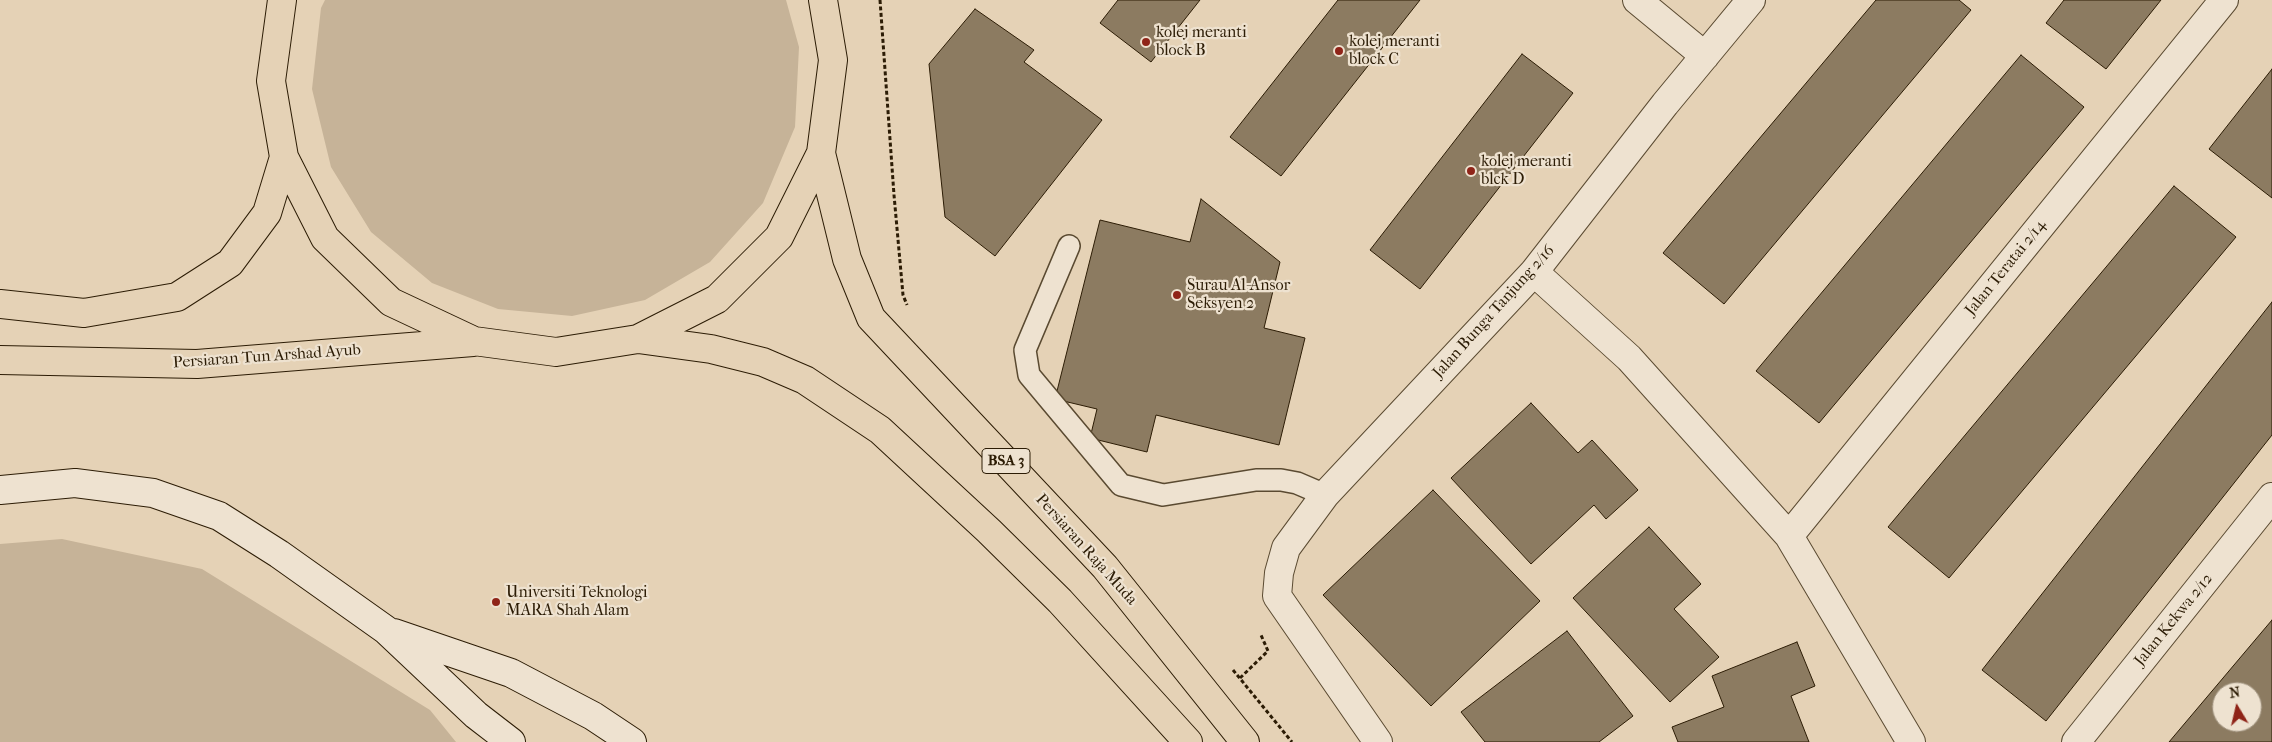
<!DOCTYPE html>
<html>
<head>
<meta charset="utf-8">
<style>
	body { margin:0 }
	#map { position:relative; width:2272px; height:742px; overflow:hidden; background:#e5d2b6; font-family:"IM FELL French Canon",serif }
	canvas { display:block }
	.north { position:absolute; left:2212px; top:682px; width:50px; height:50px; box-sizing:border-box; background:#eee2d0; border:1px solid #a0937f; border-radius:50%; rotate:351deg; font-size:14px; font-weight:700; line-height:20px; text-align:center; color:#2c1c05 }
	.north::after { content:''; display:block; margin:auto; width:18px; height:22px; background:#8f2418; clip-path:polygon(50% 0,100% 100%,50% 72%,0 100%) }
</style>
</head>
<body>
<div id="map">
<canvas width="2272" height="742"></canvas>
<div class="north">N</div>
</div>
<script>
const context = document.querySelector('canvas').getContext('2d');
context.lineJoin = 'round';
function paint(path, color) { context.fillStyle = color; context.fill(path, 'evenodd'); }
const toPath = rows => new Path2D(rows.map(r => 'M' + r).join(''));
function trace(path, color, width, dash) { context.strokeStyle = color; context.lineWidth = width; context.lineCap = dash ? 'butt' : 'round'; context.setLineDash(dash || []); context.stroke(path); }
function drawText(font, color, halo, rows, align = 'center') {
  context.font = font + ' "IM FELL French Canon",serif'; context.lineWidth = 4.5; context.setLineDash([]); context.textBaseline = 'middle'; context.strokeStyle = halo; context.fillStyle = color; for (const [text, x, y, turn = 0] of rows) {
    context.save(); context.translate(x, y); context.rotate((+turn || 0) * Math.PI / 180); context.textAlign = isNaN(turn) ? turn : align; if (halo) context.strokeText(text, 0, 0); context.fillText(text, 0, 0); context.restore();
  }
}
paint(toPath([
	[325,0,786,0,799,47,795,127,763,203,710,262,645,300,572,316,498,309,432,283,371,232,331,167,312,89,321,8],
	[62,539,202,569,430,710,456,742,0,742,0,544]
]), '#c6b398');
const building = toPath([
	[1118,0,1200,0,1151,62,1100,23,1118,0],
	[1338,0,1420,0,1281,176,1230,137,1338,0],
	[1876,0,1959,0,1971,10,1724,304,1663,253,1876,0],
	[2064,0,2161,0,2106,69,2046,23,2064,0],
	[975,9,1034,50,1024,62,1102,120,995,256,945,217,929,64,975,9],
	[1522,54,1573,93,1420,289,1370,250,1522,54],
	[2021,55,2084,107,1819,423,1756,371,2021,55],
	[2272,69,2272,198,2209,149,2272,69],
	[2174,186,2236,237,1949,578,1888,527,2174,186],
	[1201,199,1280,262,1264,328,1305,338,1279,445,1156,415,1147,452,1090,438,1097,409,1055,399,1100,220,1190,242,1201,199],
	[2272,302,2272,435,2046,721,1982,670,2272,302],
	[1531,403,1578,453,1592,440,1638,490,1606,519,1594,505,1531,564,1451,478,1531,403],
	[1433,490,1540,601,1431,706,1323,595,1433,490],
	[1649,527,1701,584,1674,609,1719,657,1670,702,1573,598,1649,527],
	[2272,620,2272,742,2169,742,2272,620],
	[2222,692,2252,692,2252,722,2222,722,2222,692],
	[1567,631,1633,716,1599,742,1485,742,1461,712,1567,631],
	[1797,642,1815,686,1791,696,1809,742,1678,742,1672,727,1724,707,1712,676,1797,642]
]);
paint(building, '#8c7b61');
trace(building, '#2c1c05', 1);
const lane = toPath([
	[1069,246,1025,350,1029,375,1121,485,1163,495,1256,480,1281,480,1297,483,1325,495]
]);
const street = toPath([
	[1637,0,1705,56],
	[1534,272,1629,358,1789,536,1911,742],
	[1789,536,2224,0],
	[1378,742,1277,596,1279,573,1286,548,1325,495,1534,272,1665,104,1751,0],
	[2076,742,2272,497]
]);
const secondary = toPath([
	[0,490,75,483,153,493,219,516,279,554,386,630,476,715,511,742],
	[394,633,511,673,593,716,632,742]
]);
const primary = toPath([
	[282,0,271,81,284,157,325,238,391,302,474,341,556,352,638,339,717,299,779,237,821,153,833,60,823,0],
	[821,153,847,259,871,318,1105,567,1245,742],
	[0,304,84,313,177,297,230,263,267,213,284,157],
	[638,339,711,349,763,362,805,380,880,430,989,531,1060,601,1188,742],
	[0,360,197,364,473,342]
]);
trace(lane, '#5a4a31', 24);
trace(street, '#5a4a31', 30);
trace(secondary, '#2c1c05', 30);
trace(primary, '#2c1c05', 30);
trace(toPath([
	[880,0,894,195,903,295,907,305],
	[1233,670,1292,742],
	[1240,678,1268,651,1261,635]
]), '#2c1c05', 3, [4, 2.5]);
trace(lane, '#eee2d0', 21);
trace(street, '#eee2d0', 28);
trace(secondary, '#eee2d0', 28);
trace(primary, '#e5d2b6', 28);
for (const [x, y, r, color] of [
	[1146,42,5,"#8f2418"],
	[1339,51,5,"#8f2418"],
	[1471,171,5,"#8f2418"],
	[1177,295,5,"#8f2418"],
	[496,602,5,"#8f2418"]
]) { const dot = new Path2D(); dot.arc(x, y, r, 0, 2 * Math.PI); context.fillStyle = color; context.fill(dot); trace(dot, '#eee2d0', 2); }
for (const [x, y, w] of [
	[1006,461,48]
]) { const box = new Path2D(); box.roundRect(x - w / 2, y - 12.5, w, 25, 4); context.fillStyle = '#eee2d0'; context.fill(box); trace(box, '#2c1c05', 1); }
drawText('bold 15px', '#2c1c05', null, [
	["BSA 3",1006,461]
]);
drawText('16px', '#2c1c05', '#eee2d0', [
	["kolej meranti",1156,33],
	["block B",1156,51],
	["kolej meranti",1349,42],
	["block C",1349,60],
	["kolej meranti",1481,162],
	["blck D",1481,180],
	["Surau Al-Ansor",1187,286],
	["Seksyen 2",1187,304],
	["Universiti Teknologi",506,593],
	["MARA Shah Alam",506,611]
], 'left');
drawText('16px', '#2c1c05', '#eee2d0', [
	["Jalan Teratai 2/14",2006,268,-51],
	["Jalan Bunga Tanjung 2/16",1494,312,-48],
	["Persiaran Tun Arshad Ayub",267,357,-4],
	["Persiaran Raja Muda",1086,550,48],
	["Jalan Kekwa 2/12",2174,620,-51]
]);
</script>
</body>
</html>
